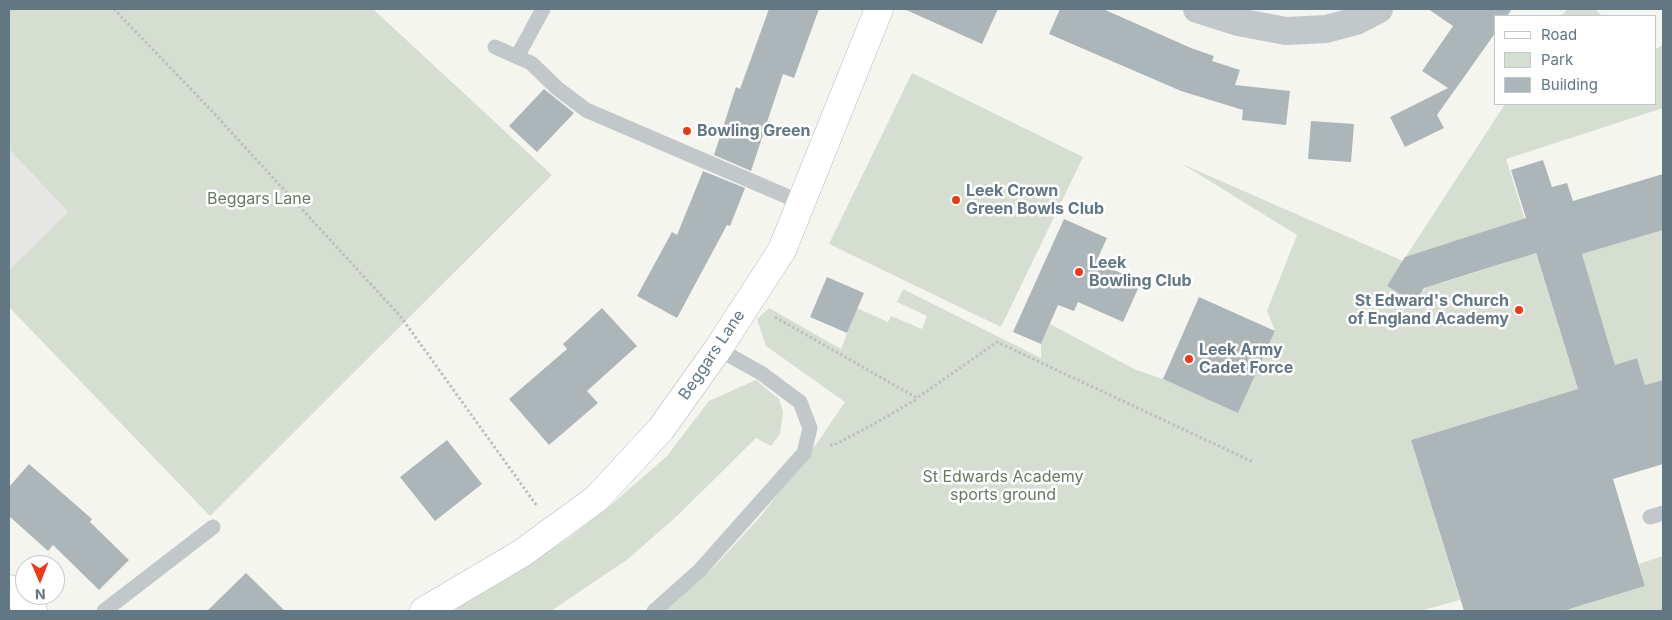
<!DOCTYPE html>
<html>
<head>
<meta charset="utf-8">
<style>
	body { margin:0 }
	#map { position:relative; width:1672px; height:620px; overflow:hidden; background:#f5f5f0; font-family:Inter,sans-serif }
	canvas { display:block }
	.frame { position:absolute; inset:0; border:10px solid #617784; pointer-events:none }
	.legend { position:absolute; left:1494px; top:15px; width:162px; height:90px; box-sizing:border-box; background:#fff; border:1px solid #c0c9ce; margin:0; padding:6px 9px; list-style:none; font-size:15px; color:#617784 }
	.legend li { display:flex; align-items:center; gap:10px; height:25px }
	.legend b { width:25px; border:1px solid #c0c9ce }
	.north { position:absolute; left:15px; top:555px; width:50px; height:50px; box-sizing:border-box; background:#fff; border:1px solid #c0c9ce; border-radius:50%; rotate:179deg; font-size:14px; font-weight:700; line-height:20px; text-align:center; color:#617784 }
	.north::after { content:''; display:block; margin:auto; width:18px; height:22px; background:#f13714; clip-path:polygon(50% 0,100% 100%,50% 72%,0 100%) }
</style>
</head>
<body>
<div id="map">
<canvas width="1672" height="620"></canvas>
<div class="frame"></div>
<ul class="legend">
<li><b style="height:6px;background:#fff"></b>Road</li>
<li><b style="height:14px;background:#d6ddd1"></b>Park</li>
<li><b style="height:14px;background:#acb6b9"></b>Building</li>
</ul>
<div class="north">N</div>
</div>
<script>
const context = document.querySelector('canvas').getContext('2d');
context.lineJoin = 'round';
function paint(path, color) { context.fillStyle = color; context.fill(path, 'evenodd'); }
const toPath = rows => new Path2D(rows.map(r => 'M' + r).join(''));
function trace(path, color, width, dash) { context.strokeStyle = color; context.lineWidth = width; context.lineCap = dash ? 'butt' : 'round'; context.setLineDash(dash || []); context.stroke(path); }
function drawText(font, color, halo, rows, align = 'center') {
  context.font = font + ' Inter,sans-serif'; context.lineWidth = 5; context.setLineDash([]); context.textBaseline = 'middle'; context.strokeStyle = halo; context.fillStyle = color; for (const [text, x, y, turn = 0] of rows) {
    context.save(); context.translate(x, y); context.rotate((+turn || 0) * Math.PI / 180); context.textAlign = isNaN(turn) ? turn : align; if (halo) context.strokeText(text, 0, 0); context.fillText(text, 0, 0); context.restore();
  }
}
paint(toPath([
	[9,149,68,212,9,270]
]), '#e6e6e4');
paint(toPath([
	[9,9,373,9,552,175,210,516,9,307,9,270,68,212,9,149],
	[1567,9,1595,9,1602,16,1562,16],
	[1663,45,1663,108,1506,159,1583,405,1538,401,1411,440,1460,600,1420,611,664,611,715,566,760,517,817,443,845,402,766,346,757,319,769,308,841,349,857,308,888,322,891,316,922,329,927,316,897,302,903,289,1041,358,1041,344,1050,324,1134,369,1163,379,1238,412,1275,331,1267,311,1297,235,1182,164,1403,261,1505,104,1656,104,1656,49],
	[1497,228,1508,262,1442,283,1431,249],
	[1403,261,1431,279,1415,304,1387,286],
	[912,73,1083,157,1001,327,829,244],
	[1663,230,1663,380,1645,385,1637,358,1615,365,1582,254],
	[756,380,779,399,783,412,780,434,771,446,756,438,678,515,628,559,551,611,457,611,457,607,502,582,570,537,611,505,667,456,709,401],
	[1663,556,1663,611,1563,611,1645,586,1639,564]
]), '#d6ddd1');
paint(toPath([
	[769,9,819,9,794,78,783,74,751,171,714,155,736,87,740,89],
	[904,9,998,9,982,44],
	[1060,9,1103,9,1191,48,1214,56,1212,61,1240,70,1235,85,1290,91,1286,125,1242,120,1243,110,1181,91,1049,34],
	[1428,9,1512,9,1507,16,1496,16,1496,32,1437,115,1444,128,1405,147,1390,117,1448,88,1422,71,1453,26],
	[544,89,574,113,537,152,509,126],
	[1311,121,1354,124,1351,162,1308,159],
	[1543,160,1552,187,1567,183,1573,201,1663,174,1663,230,1582,254,1615,365,1637,358,1645,385,1663,380,1663,464,1613,479,1645,586,1563,611,1464,611,1411,440,1578,389,1536,253,1424,288,1415,304,1387,286,1405,257,1526,218,1511,170],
	[703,171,745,188,730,226,727,225,677,318,637,296,672,232,677,235],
	[1064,219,1107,238,1096,262,1141,282,1123,322,1078,302,1074,311,1058,305,1041,344,1013,332],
	[827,277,864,293,847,333,810,317],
	[1199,297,1275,331,1238,413,1163,379],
	[602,308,637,346,587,391,598,403,549,445,509,399,567,349,563,344],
	[447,440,482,484,435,521,400,477],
	[29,464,92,519,90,522,129,560,99,590,53,545,48,551,9,516,9,487],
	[246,573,285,611,207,611]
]), '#acb6b9');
const secondary = toPath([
	[9,589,33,611],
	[424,611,522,553,596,499,661,429,718,349,782,250,879,9]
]);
trace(secondary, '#b6bcc0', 29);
trace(toPath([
	[114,9,210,109,401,317,537,506],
	[775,317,917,398,997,342,1253,462],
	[830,445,834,445,872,425,917,399]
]), '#bdc0c2', 3, [2.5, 2.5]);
trace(toPath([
	[495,47,531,63,557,88,586,110,800,202],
	[517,57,543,9],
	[1650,517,1663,513],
	[104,611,213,527],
	[654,611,700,570,804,453,810,428,800,402,761,373,718,349]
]), '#c2c7c9', 15);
trace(toPath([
	[1197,9,1238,22,1286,31,1326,29,1356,21,1379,9]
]), '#c2c7c9', 28);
trace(secondary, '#fff', 28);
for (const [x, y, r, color] of [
	[687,131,5,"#f13714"],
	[956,200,5,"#f13714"],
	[1079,272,5,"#f13714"],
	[1519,310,5,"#f13714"],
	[1189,359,5,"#f13714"]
]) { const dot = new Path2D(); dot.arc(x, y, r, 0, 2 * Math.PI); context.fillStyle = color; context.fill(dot); trace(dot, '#fff', 2); }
drawText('bold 16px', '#617784', '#fff', [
	["Bowling Green",697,131],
	["Leek Crown",966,191],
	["Green Bowls Club",966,209],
	["Leek",1089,263],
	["Bowling Club",1089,281],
	["St Edward's Church",1509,301,"right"],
	["of England Academy",1509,319,"right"],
	["Leek Army",1199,350],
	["Cadet Force",1199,368]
], 'left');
drawText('16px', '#687b61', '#fff', [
	["Beggars Lane",259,199],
	["St Edwards Academy",1003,477],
	["sports ground",1003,495]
]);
drawText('16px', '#617784', '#fff', [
	["Beggars Lane",712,355,-56]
]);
</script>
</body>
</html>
